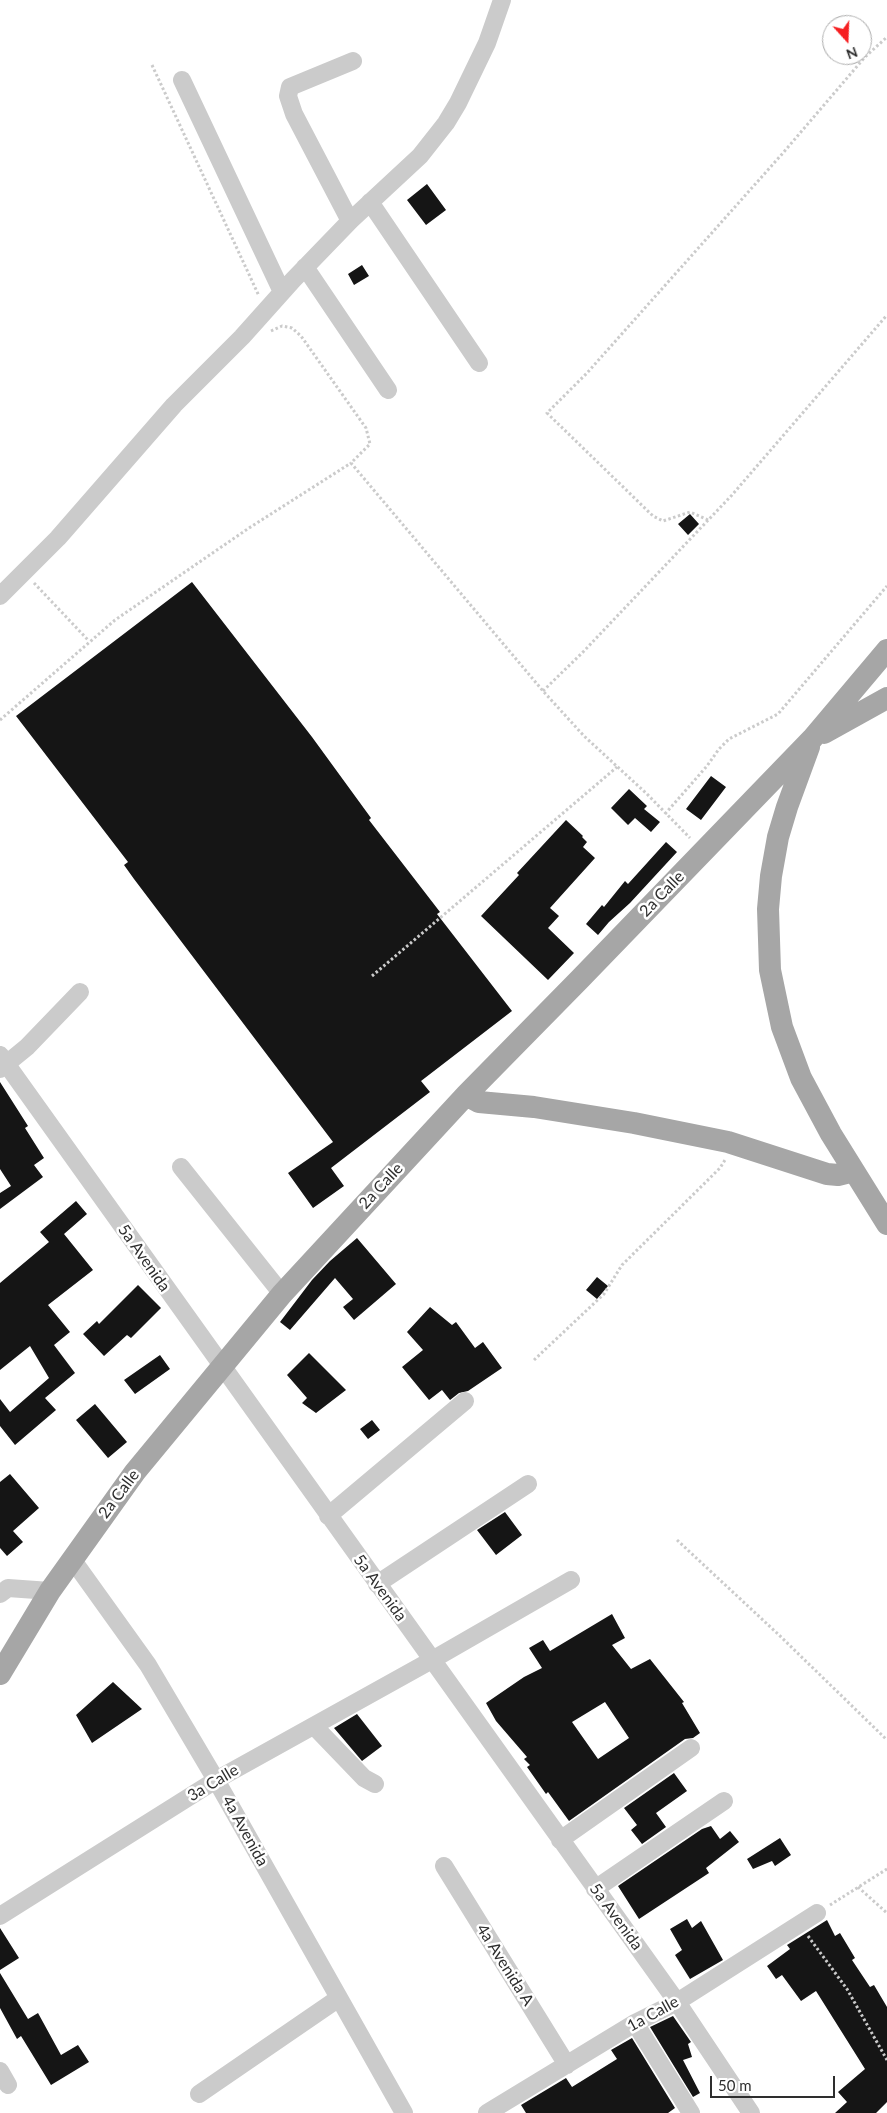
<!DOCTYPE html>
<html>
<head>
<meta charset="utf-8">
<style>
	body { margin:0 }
	#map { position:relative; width:887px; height:2113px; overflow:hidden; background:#fff; font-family:Lato,sans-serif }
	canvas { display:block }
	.north { position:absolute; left:822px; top:15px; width:50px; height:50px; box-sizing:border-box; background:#fff; border:1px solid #ababab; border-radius:50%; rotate:160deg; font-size:14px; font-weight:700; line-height:20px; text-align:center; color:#2e2e2e }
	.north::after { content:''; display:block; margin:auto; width:18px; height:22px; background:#f61f21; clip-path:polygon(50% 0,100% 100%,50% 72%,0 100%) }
	.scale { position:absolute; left:710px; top:2076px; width:125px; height:22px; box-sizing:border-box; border:2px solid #2e2e2e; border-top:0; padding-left:6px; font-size:15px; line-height:18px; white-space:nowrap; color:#2e2e2e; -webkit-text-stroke:4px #fff; paint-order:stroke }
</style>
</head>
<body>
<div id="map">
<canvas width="887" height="2113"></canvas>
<div class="north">N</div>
<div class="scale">50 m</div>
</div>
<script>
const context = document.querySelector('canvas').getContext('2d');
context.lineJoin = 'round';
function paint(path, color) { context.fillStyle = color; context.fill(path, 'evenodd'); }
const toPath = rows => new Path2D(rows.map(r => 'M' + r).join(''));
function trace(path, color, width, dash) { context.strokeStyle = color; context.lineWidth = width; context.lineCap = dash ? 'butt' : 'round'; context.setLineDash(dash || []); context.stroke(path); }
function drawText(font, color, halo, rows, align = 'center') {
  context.font = font + ' Lato,sans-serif'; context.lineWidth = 5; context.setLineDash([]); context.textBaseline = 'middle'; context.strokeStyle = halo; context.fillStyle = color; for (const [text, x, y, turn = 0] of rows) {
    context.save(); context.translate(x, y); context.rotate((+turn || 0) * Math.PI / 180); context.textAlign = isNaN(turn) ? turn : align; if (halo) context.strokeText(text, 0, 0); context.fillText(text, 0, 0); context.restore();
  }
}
paint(toPath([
	[427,184,446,210,426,225,407,200],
	[362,265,369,276,354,285,348,274],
	[690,514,699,524,688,535,678,524],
	[192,582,312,737,371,818,369,820,440,912,437,914,512,1011,421,1081,430,1092,331,1168,344,1186,313,1208,288,1173,333,1142,134,879,124,865,128,862,16,716],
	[711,776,726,787,701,820,686,809],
	[629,789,647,806,644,809,660,822,651,832,635,818,628,825,611,808],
	[566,820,583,836,582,837,587,842,583,847,595,858,550,908,559,916,548,928,574,953,548,980,481,916,519,875,517,873],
	[666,842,677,852,630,903,609,922,598,935,586,924,602,905,604,907,625,881,628,884],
	[0,1082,28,1126,25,1128,44,1158,34,1165,43,1177,0,1209,0,1193,11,1186,0,1169],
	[76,1201,87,1214,64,1234,93,1270,48,1305,70,1332,54,1345,75,1373,45,1398,56,1410,15,1445,0,1426,0,1399,10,1412,49,1378,30,1346,0,1370,0,1283,49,1242,40,1232],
	[357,1238,396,1284,354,1320,343,1307,353,1299,335,1278,290,1330,280,1322,312,1280,330,1261],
	[597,1277,608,1286,597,1299,586,1290],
	[138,1285,161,1308,131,1338,127,1335,104,1356,83,1334,97,1321,99,1324],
	[430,1307,452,1325,456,1322,475,1348,483,1342,502,1368,468,1391,459,1393,450,1400,442,1390,429,1400,402,1367,423,1350,407,1332],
	[309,1353,346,1390,316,1413,302,1403,307,1398,287,1375],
	[160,1355,170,1369,135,1394,124,1380],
	[95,1404,127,1442,108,1458,76,1420],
	[372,1420,380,1430,368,1439,360,1429],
	[10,1474,39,1508,13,1531,23,1542,7,1556,0,1548,0,1482],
	[505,1512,522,1535,496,1555,477,1530],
	[612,1614,625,1638,612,1645,631,1669,650,1659,684,1702,682,1703,700,1733,693,1738,685,1739,569,1821,548,1792,546,1794,527,1767,530,1765,524,1759,527,1757,496,1721,486,1703,524,1677,542,1668,529,1648,543,1640,550,1651],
	[605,1702,629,1738,598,1759,572,1722],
	[113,1682,142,1709,92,1743,76,1715],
	[357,1714,382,1746,362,1761,334,1728],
	[674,1773,687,1791,656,1813,666,1827,642,1844,631,1830,637,1825,624,1808],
	[711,1826,720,1839,730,1831,739,1842,706,1868,709,1873,639,1919,618,1886,702,1829],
	[780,1838,791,1855,775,1866,772,1861,753,1869,747,1859],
	[687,1919,692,1928,701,1921,723,1960,690,1979,675,1955,682,1950,670,1929],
	[827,1920,835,1936,840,1933,855,1958,852,1960,870,1987,874,1985,887,2007,887,2102,876,2113,835,2113,847,2102,838,2092,865,2069,816,1991,801,2001,782,1975,776,1979,767,1966,790,1949,787,1945],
	[0,1928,19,1958,0,1970],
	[0,1973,28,2019,38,2013,61,2055,78,2045,89,2062,51,2085,21,2036,17,2039,0,2008],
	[673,2016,691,2042,688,2044,692,2057,683,2060,700,2093,693,2097,650,2027],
	[632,2038,675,2108,668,2113,526,2113,521,2105,566,2078,572,2087,617,2059,611,2050]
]), '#151515');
trace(toPath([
	[152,65,259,296],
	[271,331,282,326,292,328,301,336,366,428,370,444,351,463,543,691,584,736,647,794,690,838],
	[708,520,690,512,663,521,653,516,547,413,587,373,783,153,865,57,887,37],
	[34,583,89,641],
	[543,691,584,651,732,495,887,315],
	[0,720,115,620,249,528,351,463],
	[665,814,707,766,719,749,729,739,778,714,887,586],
	[372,976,617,767],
	[534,1360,604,1294,622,1265,720,1168,725,1160],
	[677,1540,779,1635,887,1740],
	[858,1887,887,1913],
	[830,1905,887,1869],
	[808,1936,847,1989,887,2060]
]), '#cbcbcb', 3, [2.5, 2.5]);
trace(toPath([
	[182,80,282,292],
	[370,202,479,363],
	[350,221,294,114,288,96,290,87,353,61],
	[305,267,388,390],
	[0,596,58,538,174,405,242,337,293,280,350,221,420,156,446,123,458,103,487,43,502,0],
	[0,1055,677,2002,751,2113],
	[0,1069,27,1047,80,992],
	[181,1167,282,1294],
	[328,1516,465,1401],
	[72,1559,148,1665,216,1780,404,2113],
	[377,1584,528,1484],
	[0,1594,8,1588,50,1591],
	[314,1726,364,1778,375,1784],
	[560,1840,691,1748],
	[444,1866,567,2065],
	[595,1889,724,1801],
	[0,1916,216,1780,432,1660,571,1580],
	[635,2023,691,2113],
	[0,2071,8,2085],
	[199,2094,339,1998],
	[487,2113,635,2023,677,2002,817,1913]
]), '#cbcbcb', 18);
trace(toPath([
	[824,733,887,698],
	[809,747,787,807,778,837,771,876,768,909,770,970,782,1027,801,1078,831,1134,887,1224],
	[466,1095,479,1102,534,1107,634,1123,728,1142,827,1174,838,1175,846,1173,852,1168],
	[0,1674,50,1591,135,1472,282,1294,466,1095,579,980,812,739,887,650]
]), '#a6a6a6', 22);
drawText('16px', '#2e2e2e', '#fff', [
	["2a Calle",662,894,-46],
	["2a Calle",381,1186,-47],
	["5a Avenida",144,1258,55],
	["2a Calle",119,1494,-53],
	["5a Avenida",380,1588,54],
	["3a Calle",213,1783,-31],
	["4a Avenida",245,1831,61],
	["5a Avenida",616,1917,54],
	["4a Avenida A",505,1965,58],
	["1a Calle",653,2014,-29]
]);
</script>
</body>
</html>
